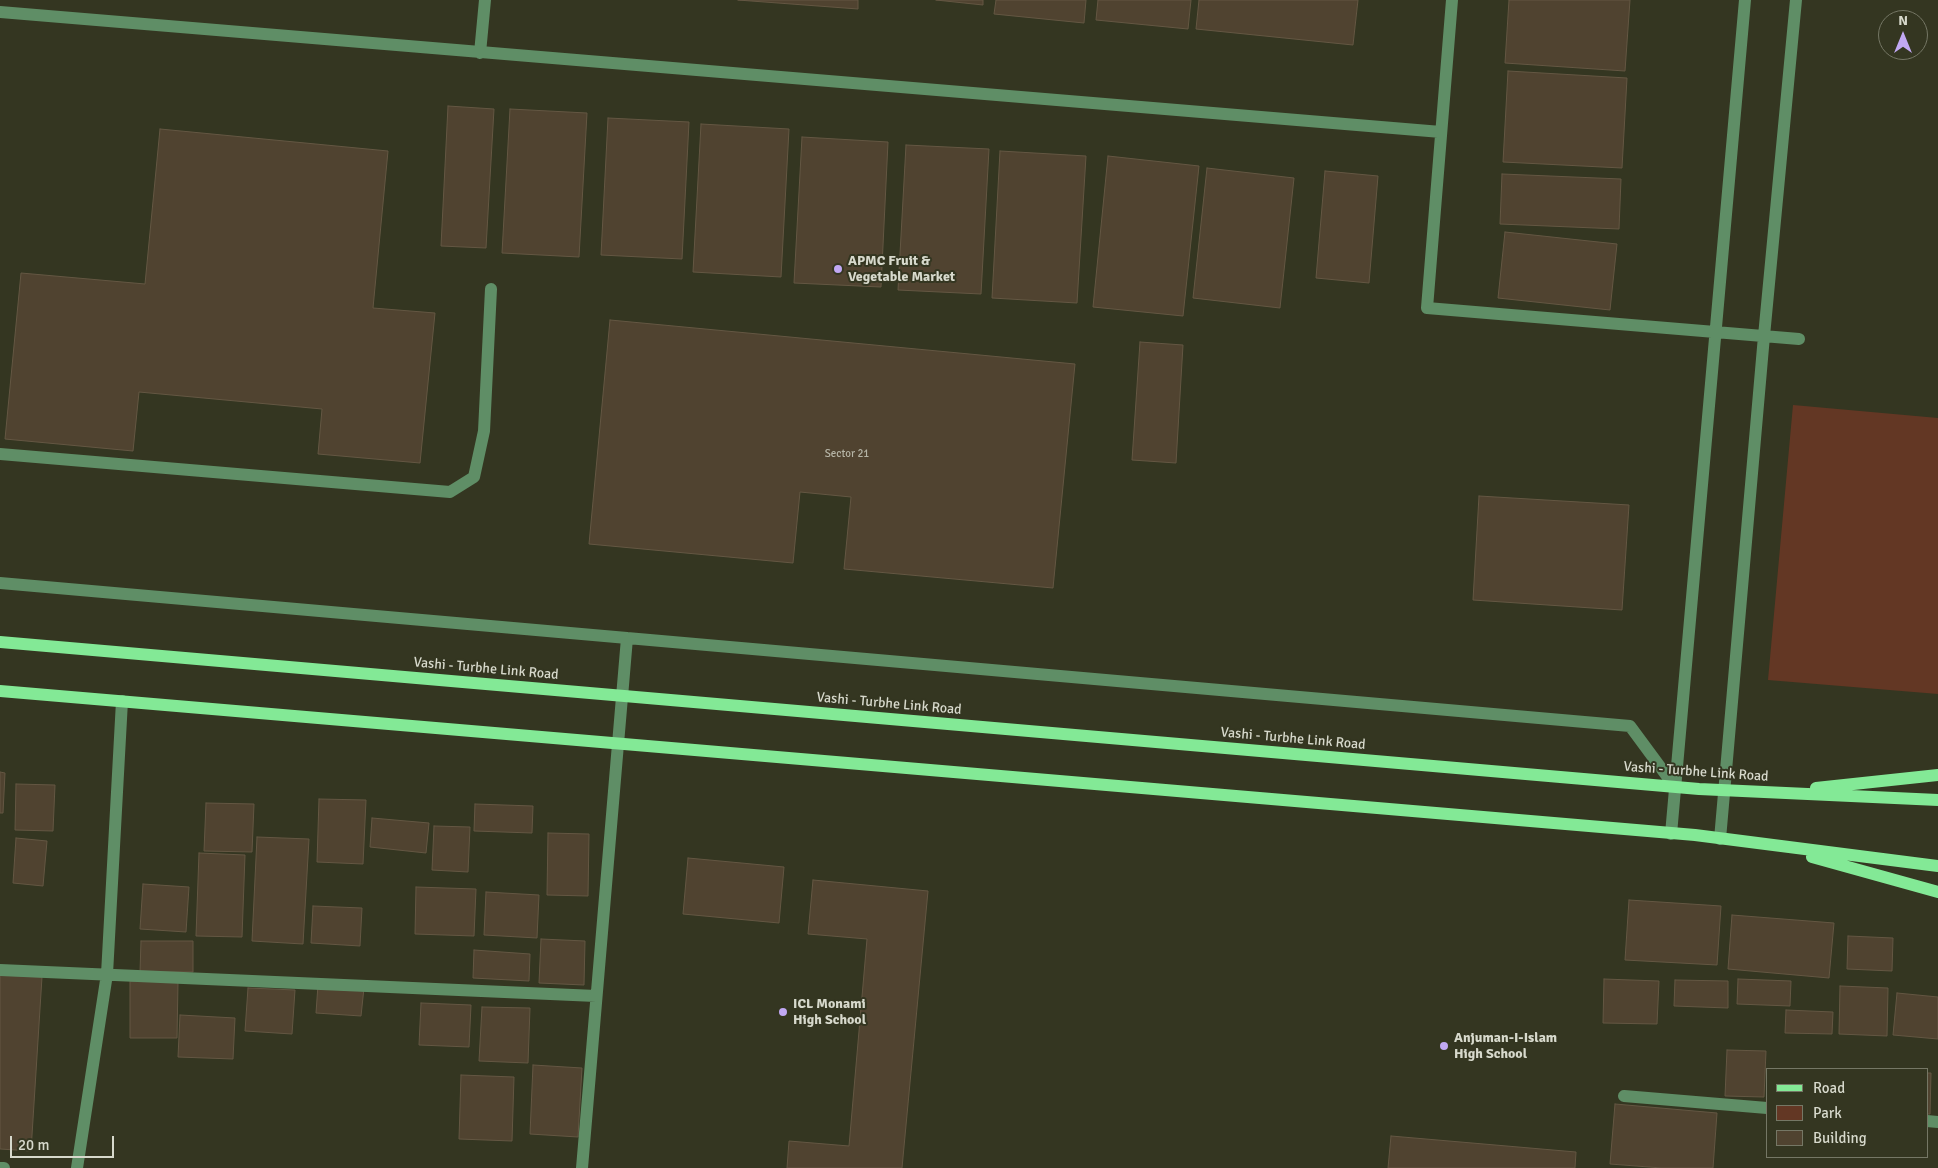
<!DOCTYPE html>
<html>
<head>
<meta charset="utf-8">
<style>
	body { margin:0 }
	#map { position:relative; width:1938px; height:1168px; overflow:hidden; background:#343621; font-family:Signika,sans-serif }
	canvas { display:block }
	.legend { position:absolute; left:1766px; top:1068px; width:162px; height:90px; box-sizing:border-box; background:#343621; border:1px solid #757765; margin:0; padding:6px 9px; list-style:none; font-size:15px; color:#d7d9cc }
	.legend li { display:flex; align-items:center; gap:10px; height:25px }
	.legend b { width:25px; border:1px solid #757765 }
	.north { position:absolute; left:1878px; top:10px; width:50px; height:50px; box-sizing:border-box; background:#343621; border:1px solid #757765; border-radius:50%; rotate:0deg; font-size:14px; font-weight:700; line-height:20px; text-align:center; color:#d7d9cc }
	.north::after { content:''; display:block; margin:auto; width:18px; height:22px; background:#c1a8f3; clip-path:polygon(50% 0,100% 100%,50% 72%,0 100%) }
	.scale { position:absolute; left:10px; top:1136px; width:104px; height:22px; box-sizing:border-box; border:2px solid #d7d9cc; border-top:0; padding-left:6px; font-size:15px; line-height:18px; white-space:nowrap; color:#d7d9cc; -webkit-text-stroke:4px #343621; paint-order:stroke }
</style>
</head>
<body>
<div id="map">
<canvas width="1938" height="1168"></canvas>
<ul class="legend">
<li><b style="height:6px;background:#83e996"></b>Road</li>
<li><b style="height:14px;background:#633724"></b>Park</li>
<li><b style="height:14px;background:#504330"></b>Building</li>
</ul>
<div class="north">N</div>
<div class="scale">20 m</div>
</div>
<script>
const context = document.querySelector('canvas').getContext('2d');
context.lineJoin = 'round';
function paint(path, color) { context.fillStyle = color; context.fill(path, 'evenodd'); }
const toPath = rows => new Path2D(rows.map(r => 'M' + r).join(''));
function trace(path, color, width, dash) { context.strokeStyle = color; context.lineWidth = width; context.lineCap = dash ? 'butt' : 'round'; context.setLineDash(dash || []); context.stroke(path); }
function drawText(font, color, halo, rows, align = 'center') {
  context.font = font + ' Signika,sans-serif'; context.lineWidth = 4; context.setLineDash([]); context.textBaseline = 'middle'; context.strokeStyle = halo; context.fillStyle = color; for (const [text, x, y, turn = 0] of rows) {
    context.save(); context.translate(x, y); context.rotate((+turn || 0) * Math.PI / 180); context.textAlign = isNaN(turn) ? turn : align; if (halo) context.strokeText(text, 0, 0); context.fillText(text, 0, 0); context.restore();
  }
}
paint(toPath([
	[1793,405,1938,418,1938,694,1768,680]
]), '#633724');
const building = toPath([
	[738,0,858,0,858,9,738,0],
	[936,0,983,0,983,5,936,0],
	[996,0,1086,0,1084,23,994,14,996,0],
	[1098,0,1191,0,1188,29,1096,20,1098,0],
	[1199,0,1358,0,1353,45,1196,29,1199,0],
	[1509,0,1630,0,1625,71,1505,63,1509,0],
	[1508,71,1627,78,1622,168,1503,162,1508,71],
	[448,106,494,109,486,248,441,246,448,106],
	[510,109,587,113,579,257,502,253,510,109],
	[608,118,689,122,682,259,601,255,608,118],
	[701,124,789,129,781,277,693,272,701,124],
	[160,129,388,151,373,308,435,313,420,463,318,454,322,409,139,392,133,451,5,439,21,273,145,284,160,129],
	[802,137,888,142,881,287,794,283,802,137],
	[906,145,989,149,981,294,898,290,906,145],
	[1000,151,1086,156,1077,303,992,298,1000,151],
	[1108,156,1199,166,1183,316,1093,307,1108,156],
	[1207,168,1294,178,1280,308,1193,298,1207,168],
	[1325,171,1378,176,1369,283,1316,278,1325,171],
	[1502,174,1621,179,1619,229,1500,224,1502,174],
	[1505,232,1617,244,1610,310,1498,298,1505,232],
	[610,320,1075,364,1053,588,844,569,851,497,800,492,793,563,589,544,610,320],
	[1140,342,1183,345,1176,463,1132,460,1140,342],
	[1479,496,1629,505,1622,610,1473,600,1479,496],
	[0,772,5,773,3,813,0,813,0,772],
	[16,784,55,785,53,831,15,830,16,784],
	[319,799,366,800,363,864,317,862,319,799],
	[206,803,254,804,252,852,204,851,206,803],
	[475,804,533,806,532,833,474,831,475,804],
	[372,818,429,823,426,853,370,847,372,818],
	[434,826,470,827,468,872,432,870,434,826],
	[548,833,589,834,588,896,547,895,548,833],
	[257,837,309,839,303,944,252,941,257,837],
	[16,838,47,841,43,886,13,883,16,838],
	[199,853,245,855,242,937,196,936,199,853],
	[688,858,784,867,779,923,683,914,688,858],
	[813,880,928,891,902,1168,787,1168,789,1141,849,1146,867,939,808,934,813,880],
	[143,884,189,887,186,932,140,929,143,884],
	[416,887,476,889,474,936,415,934,416,887],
	[486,892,539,895,537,938,484,935,486,892],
	[1629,900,1721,906,1717,965,1625,960,1629,900],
	[313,906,362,908,360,946,311,943,313,906],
	[1732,915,1834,923,1829,978,1728,969,1732,915],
	[1848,936,1893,938,1892,971,1847,969,1848,936],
	[541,939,585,941,584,985,539,983,541,939],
	[141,941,193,941,193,972,140,972,141,941],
	[474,950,530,954,529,981,473,978,474,950],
	[0,975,42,977,31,1151,0,1149,0,975],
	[1604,979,1659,981,1657,1024,1603,1023,1604,979],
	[1738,979,1791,981,1790,1006,1737,1004,1738,979],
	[1675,980,1728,981,1728,1008,1674,1006,1675,980],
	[130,981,178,982,177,1038,130,1038,130,981],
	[318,985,364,988,361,1016,316,1013,318,985],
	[1840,986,1888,988,1887,1036,1839,1034,1840,986],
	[248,988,295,990,292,1034,245,1031,248,988],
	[1897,993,1938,997,1938,1039,1893,1035,1897,993],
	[421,1003,471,1005,469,1047,419,1045,421,1003],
	[482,1007,530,1008,528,1063,479,1061,482,1007],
	[1786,1010,1833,1012,1832,1034,1785,1033,1786,1010],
	[180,1015,235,1018,233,1059,178,1057,180,1015],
	[1727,1050,1766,1051,1764,1097,1725,1096,1727,1050],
	[533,1065,582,1068,578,1137,530,1134,533,1065],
	[1927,1073,1931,1073,1930,1114,1927,1114,1927,1073],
	[461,1075,514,1077,512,1141,459,1139,461,1075],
	[1615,1104,1717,1113,1713,1168,1662,1168,1610,1164,1615,1104],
	[1391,1136,1576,1152,1575,1168,1388,1168,1391,1136]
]);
paint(building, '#504330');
trace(building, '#645743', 1);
trace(toPath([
	[1452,0,1427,308,1799,339],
	[0,12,1441,132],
	[480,53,485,0],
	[0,454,450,492,474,477,484,431,491,289],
	[0,583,1630,726,1675,787],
	[1671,834,1745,0],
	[1720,839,1764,336,1796,0],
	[0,970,596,996],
	[1624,1096,1767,1108],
	[1927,1121,1938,1122],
	[0,1168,4,1168],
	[77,1168,107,974,122,701],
	[582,1168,627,638]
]), '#5f8e66', 12);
trace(toPath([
	[0,642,1699,789,1938,800],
	[0,691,1695,835,1938,866],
	[1816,788,1938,775],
	[1812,857,1938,892]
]), '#83e996', 12);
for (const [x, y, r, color] of [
	[838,269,5,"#c1a8f3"],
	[783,1012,5,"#c1a8f3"],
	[1444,1046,5,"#c1a8f3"]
]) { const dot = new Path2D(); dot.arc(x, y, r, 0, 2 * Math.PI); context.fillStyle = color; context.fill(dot); trace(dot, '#343621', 2); }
drawText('11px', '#b5b4a5', null, [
	["Sector 21",847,454]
]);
drawText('bold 14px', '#d7d9cc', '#343621', [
	["APMC Fruit &",848,261],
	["Vegetable Market",848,277],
	["ICL Monami",793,1004],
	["High School",793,1020],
	["Anjuman-I-Islam",1454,1038],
	["High School",1454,1054]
], 'left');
drawText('14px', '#d7d9cc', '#343621', [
	["Vashi - Turbhe Link Road",486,669,5],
	["Vashi - Turbhe Link Road",889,704,5],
	["Vashi - Turbhe Link Road",1293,739,5],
	["Vashi - Turbhe Link Road",1696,772,4]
]);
</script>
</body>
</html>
